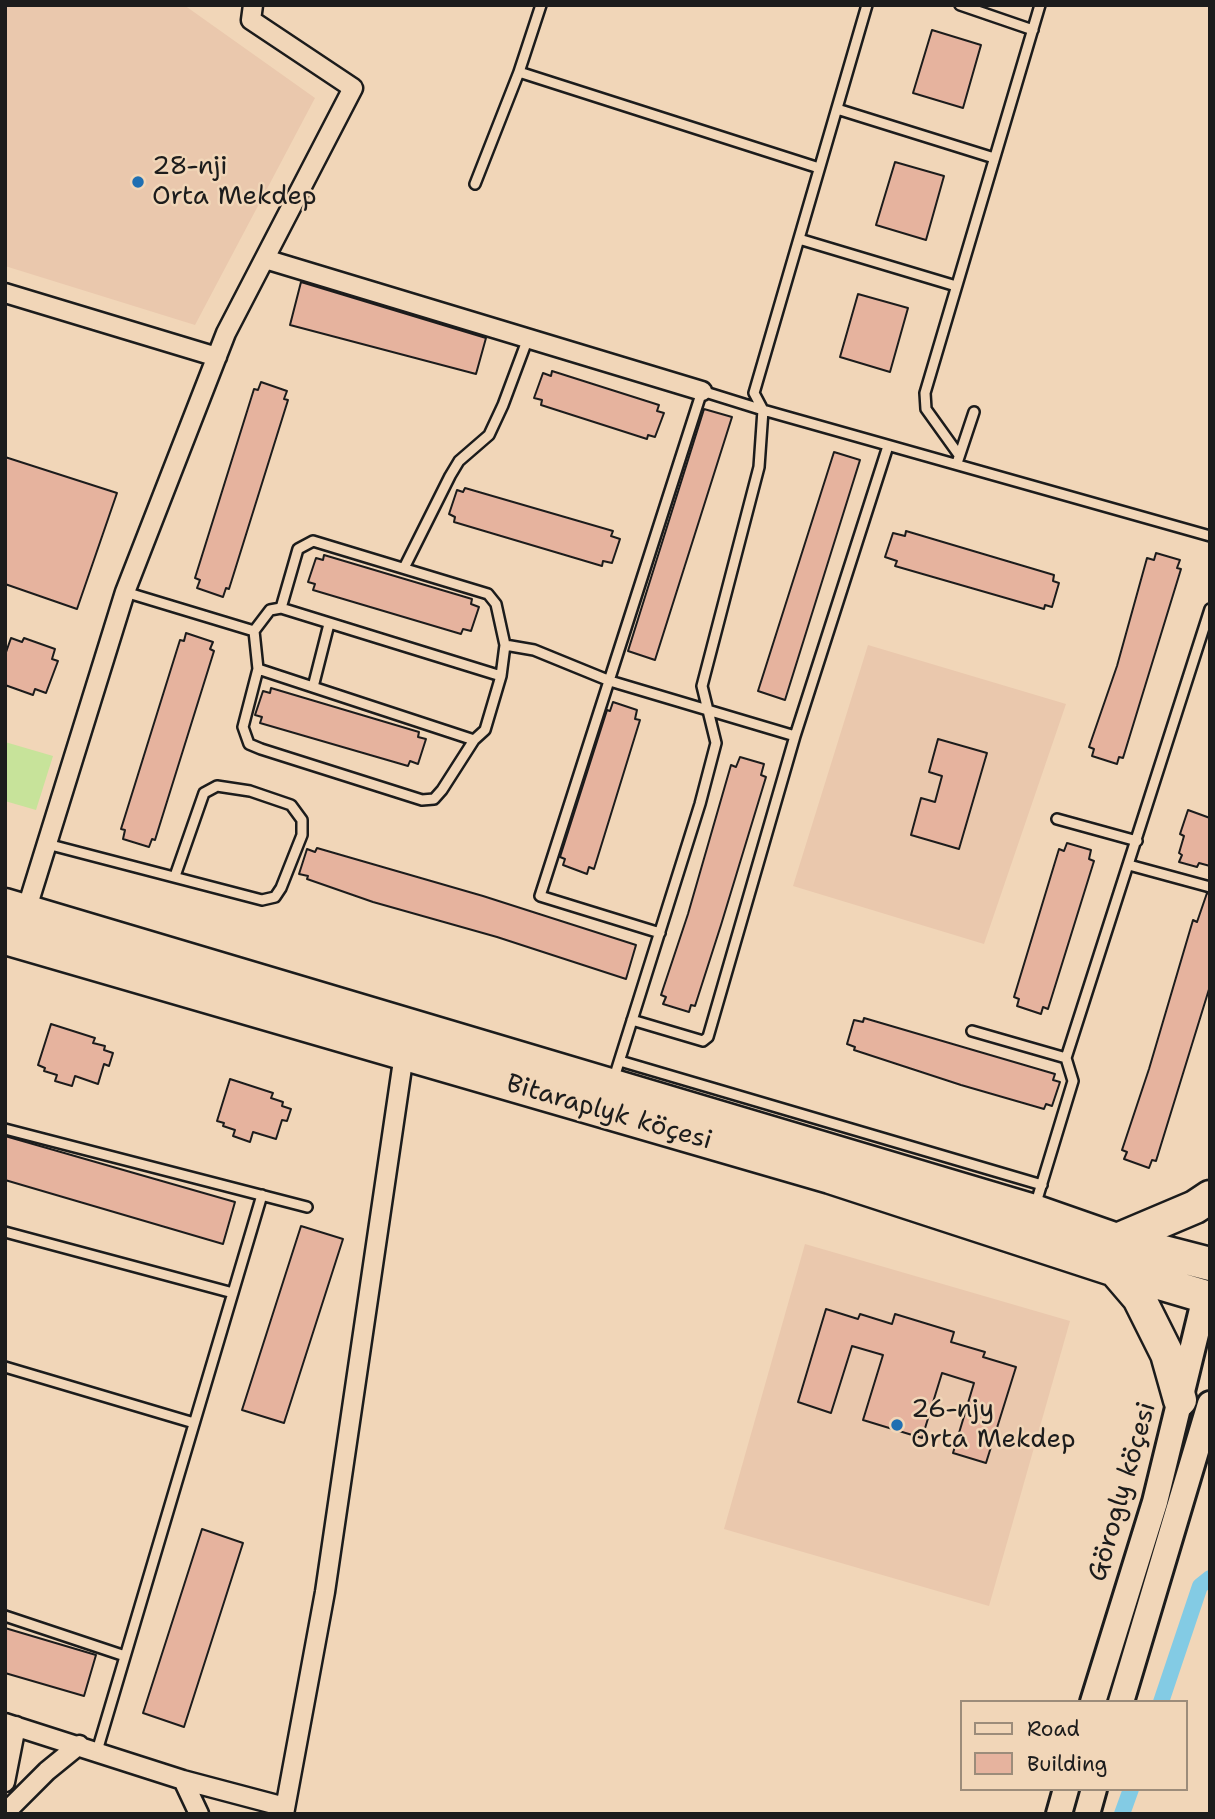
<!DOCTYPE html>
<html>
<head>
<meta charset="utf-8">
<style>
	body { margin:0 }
	#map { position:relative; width:1215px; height:1819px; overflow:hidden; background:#f1d6b8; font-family:"Shantell Sans",sans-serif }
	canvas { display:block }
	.frame { position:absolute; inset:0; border:7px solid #1c1c1c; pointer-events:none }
	.legend { position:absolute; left:960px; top:1700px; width:228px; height:91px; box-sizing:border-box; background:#f1d6b8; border:2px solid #9c8c7a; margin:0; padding:9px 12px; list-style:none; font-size:21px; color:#1c1c1c }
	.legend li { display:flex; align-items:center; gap:14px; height:35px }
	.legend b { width:35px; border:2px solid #9c8c7a }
</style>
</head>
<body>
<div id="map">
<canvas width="1215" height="1819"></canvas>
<div class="frame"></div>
<ul class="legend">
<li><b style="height:9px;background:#f1d6b8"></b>Road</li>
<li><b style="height:19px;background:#e6b39e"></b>Building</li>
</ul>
</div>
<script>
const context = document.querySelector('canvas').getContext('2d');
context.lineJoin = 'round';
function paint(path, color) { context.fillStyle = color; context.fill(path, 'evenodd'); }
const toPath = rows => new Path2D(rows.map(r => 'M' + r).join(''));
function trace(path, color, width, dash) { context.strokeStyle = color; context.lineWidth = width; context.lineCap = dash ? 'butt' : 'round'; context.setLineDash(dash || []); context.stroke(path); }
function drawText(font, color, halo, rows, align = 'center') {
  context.font = font + ' "Shantell Sans",sans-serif'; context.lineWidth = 5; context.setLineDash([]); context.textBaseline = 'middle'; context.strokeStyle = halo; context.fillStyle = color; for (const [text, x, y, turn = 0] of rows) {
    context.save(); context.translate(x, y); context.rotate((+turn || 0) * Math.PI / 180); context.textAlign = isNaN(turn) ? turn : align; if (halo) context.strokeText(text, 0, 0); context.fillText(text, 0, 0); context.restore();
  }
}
paint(toPath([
	[5,5,184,5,315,98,195,325,5,266],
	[868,645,1066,704,984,944,793,886],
	[805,1244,1070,1321,989,1606,724,1529]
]), '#eac8ad');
paint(toPath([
	[5,742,53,756,36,810,5,801]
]), '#c7e39a');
trace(toPath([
	[1161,1702,1200,1586,1210,1578],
	[1122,1814,1131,1789]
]), '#83cbe4', 16);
const building = toPath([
	[932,30,981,45,963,108,913,93,932,30],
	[895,162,944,176,926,240,876,225,895,162],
	[301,282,486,338,476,374,290,325,301,282],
	[858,294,908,308,890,372,840,357,858,294],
	[552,371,659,405,657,411,664,413,655,437,648,435,647,439,541,405,542,400,534,398,543,373,551,376,552,371],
	[261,382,287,391,284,399,288,400,229,589,226,588,223,597,197,588,200,580,195,578,254,389,258,390,261,382],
	[704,409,732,417,655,660,628,651,704,409],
	[834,452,860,460,785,700,758,691,834,452],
	[5,457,117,493,77,609,5,584,5,457],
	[465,488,613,531,611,536,620,539,612,563,603,561,602,566,454,522,455,517,449,514,457,490,463,492,465,488],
	[906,531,1054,575,1053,581,1059,583,1052,607,1045,605,1044,609,895,566,897,561,885,557,893,533,905,536,906,531],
	[1156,553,1180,560,1177,568,1181,569,1123,758,1119,757,1117,764,1092,756,1094,749,1089,747,1117,666,1147,558,1154,560,1156,553],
	[324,555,472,599,471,604,479,607,471,631,463,629,461,634,313,590,315,584,308,582,316,558,323,560,324,555],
	[186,633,213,642,210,649,214,651,155,840,152,839,149,847,123,839,125,830,121,829,180,640,184,641,186,633],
	[11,638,22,642,24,638,55,649,52,659,58,661,46,693,35,689,33,695,5,685,5,655,11,638],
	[271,688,419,732,418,737,426,739,418,764,410,761,408,766,260,723,262,717,255,715,263,691,270,693,271,688],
	[613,702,637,710,635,719,640,720,594,869,589,867,587,874,563,865,565,859,560,857,607,710,610,711,613,702],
	[938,739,987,753,959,849,911,835,921,798,935,802,942,776,929,772,938,739],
	[740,757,764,764,761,775,766,777,721,925,695,1006,691,1005,689,1012,663,1004,666,997,661,995,688,914,731,765,736,767,740,757],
	[1188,810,1210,818,1210,866,1199,863,1197,867,1179,862,1182,855,1179,853,1184,836,1180,834,1188,810],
	[1067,843,1091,850,1089,859,1094,861,1048,1009,1043,1007,1041,1014,1017,1006,1019,999,1014,997,1059,849,1064,851,1067,843],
	[317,848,483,896,636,945,626,979,497,937,373,902,307,879,308,876,299,874,307,849,315,852,317,848],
	[1207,893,1210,894,1210,986,1156,1161,1152,1160,1149,1168,1124,1159,1127,1152,1122,1150,1149,1069,1193,920,1197,922,1207,893],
	[864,1018,1055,1074,1053,1080,1060,1082,1052,1106,1046,1104,1044,1109,961,1085,854,1050,855,1047,847,1044,854,1020,863,1022,864,1018],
	[51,1024,95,1038,93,1043,105,1046,104,1050,113,1053,109,1066,104,1064,98,1084,75,1076,72,1086,55,1081,57,1075,44,1071,45,1068,38,1065,51,1024],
	[230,1079,273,1093,271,1098,283,1102,282,1106,291,1109,287,1121,282,1120,276,1139,253,1132,250,1142,233,1136,235,1130,223,1126,224,1123,217,1121,230,1079],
	[5,1136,235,1202,223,1244,5,1180,5,1136],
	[301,1226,343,1239,284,1423,242,1410,301,1226],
	[826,1309,858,1319,860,1314,892,1324,895,1314,954,1332,951,1342,985,1352,983,1357,1016,1367,986,1463,953,1453,974,1383,942,1373,922,1438,863,1420,883,1355,852,1346,831,1413,798,1402,826,1309],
	[202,1529,243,1543,184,1727,143,1713,202,1529],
	[5,1628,96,1655,84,1696,5,1673,5,1628]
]);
paint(building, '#e6b39e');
trace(building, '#1c1c1c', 2);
const lane = toPath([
	[960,5,1033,30],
	[519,72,819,168],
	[837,109,994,158],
	[475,184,519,72,541,5],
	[799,239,956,286],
	[763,410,754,393,867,5],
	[959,455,926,409,925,393,1040,5],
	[958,460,974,412],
	[404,568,450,476,459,461,489,435,503,405,528,338],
	[125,592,254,631,258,669,474,740,485,730,501,676,505,645,534,650,610,681,795,736,708,1037,703,1041,632,1020],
	[281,608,298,549,313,541,488,594,496,604,505,645],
	[254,631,270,610,281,608,501,676],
	[258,669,243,727,249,744,261,749,422,800,434,799,442,790,474,740],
	[313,687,329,624],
	[795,736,888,446],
	[1057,819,1137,841],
	[47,844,262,900,275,897,281,888,302,835,302,820,291,805,250,791,217,786,204,793,175,876],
	[1129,865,1210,887],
	[660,933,540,896,702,391,763,410],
	[972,1031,1066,1058,1073,1081,1035,1206],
	[1066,1058,1210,609],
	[620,1061,1042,1185],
	[613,1081,700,804,716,743,702,686,759,467,763,410,1210,536],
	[5,1129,307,1207],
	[5,1232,233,1293],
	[5,1367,194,1423],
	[5,1616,125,1656],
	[97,1751,262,1195]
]);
const street = toPath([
	[265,259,702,391],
	[5,293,217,357],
	[26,911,125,592,226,333,353,88,251,20,253,5],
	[5,1723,183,1780,285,1807],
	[183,1780,199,1814],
	[5,1782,16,1726],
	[5,1813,47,1771,79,1745],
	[284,1814,325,1592,404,1054]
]);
const secondary = toPath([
	[1093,1702,1155,1502,1205,1297],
	[1121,1702,1210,1404],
	[1059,1814,1066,1789],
	[1087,1814,1094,1789]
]);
const highway = toPath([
	[5,905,1034,1211,1117,1240,1210,1264],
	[5,938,830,1177,1115,1270,1210,1298],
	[1117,1240,1195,1207,1210,1197],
	[1115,1270,1139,1298,1167,1354,1180,1400]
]);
trace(lane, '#1c1c1c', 14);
trace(street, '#1c1c1c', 23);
trace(secondary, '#1c1c1c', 30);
trace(highway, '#1c1c1c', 37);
trace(lane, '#f1d6b8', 9);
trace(street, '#f1d6b8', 18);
trace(secondary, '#f1d6b8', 24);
trace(highway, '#f1d6b8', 32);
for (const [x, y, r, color] of [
	[138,182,7,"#1f6fb2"],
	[897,1425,7,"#1f6fb2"]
]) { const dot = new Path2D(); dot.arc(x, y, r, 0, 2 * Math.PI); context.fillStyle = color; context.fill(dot); trace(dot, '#f1d6b8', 2.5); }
drawText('26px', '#1c1c1c', '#f1d6b8', [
	["28-nji",152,167],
	["Orta Mekdep",152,197],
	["26-njy",911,1410],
	["Orta Mekdep",911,1440]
], 'left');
drawText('26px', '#1c1c1c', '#f1d6b8', [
	["Bitaraplyk köçesi",609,1113,16],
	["Görogly köçesi",1123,1492,-74]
]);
</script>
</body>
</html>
